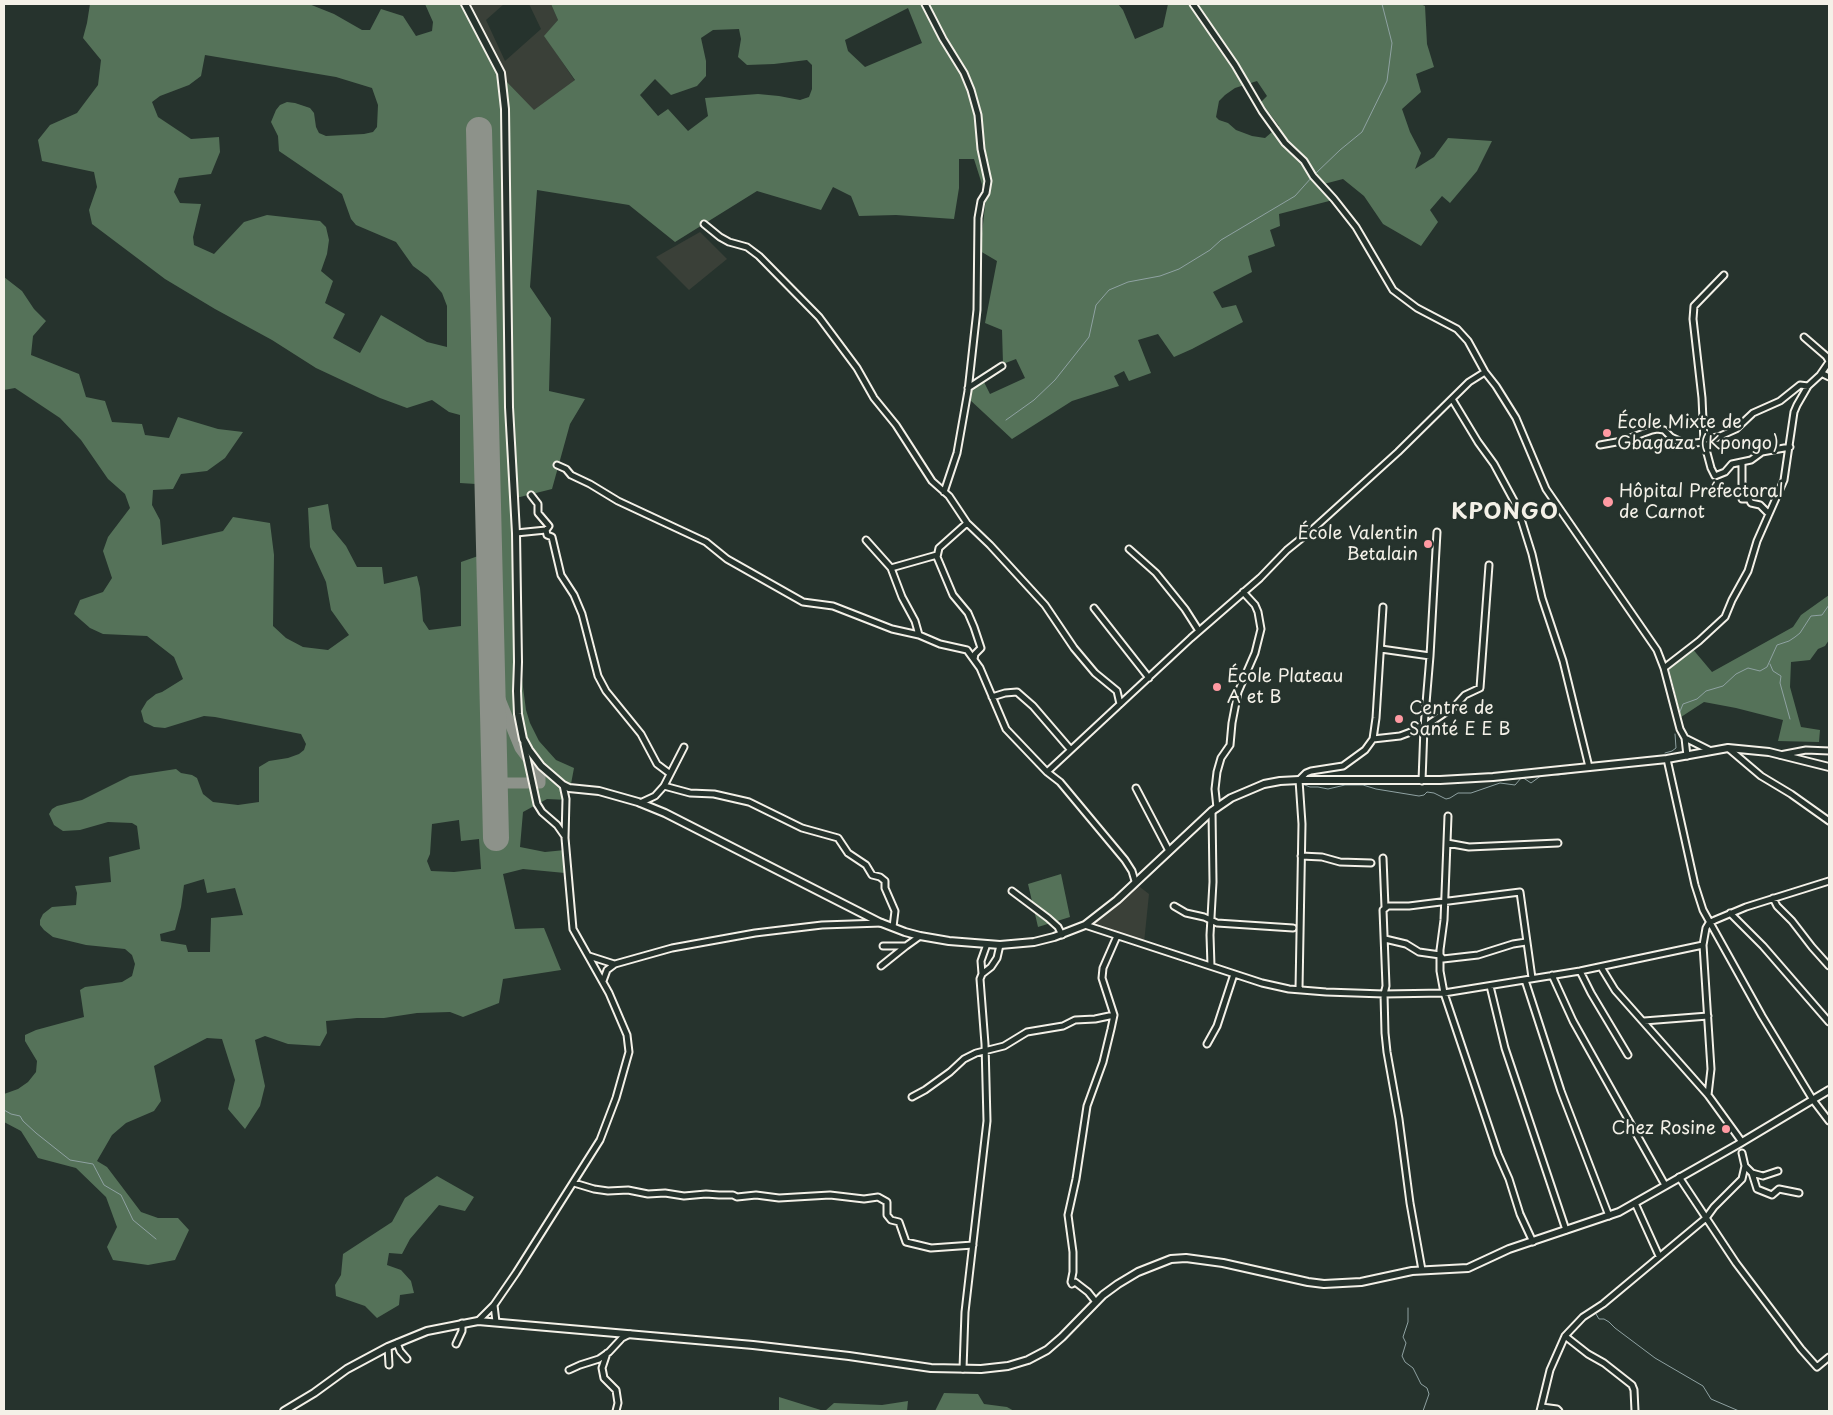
<!DOCTYPE html>
<html>
<head>
<meta charset="utf-8">
<style>
	body { margin:0 }
	#map { position:relative; width:1833px; height:1415px; overflow:hidden; background:#26332d; font-family:"Playpen Sans",sans-serif }
	canvas { display:block }
	.frame { position:absolute; inset:0; border:5px solid #f4f1e8; pointer-events:none }
</style>
</head>
<body>
<div id="map">
<canvas width="1833" height="1415"></canvas>
<div class="frame"></div>
</div>
<script>
const context = document.querySelector('canvas').getContext('2d');
context.lineJoin = 'round';
function paint(path, color) { context.fillStyle = color; context.fill(path, 'evenodd'); }
const toPath = rows => new Path2D(rows.map(r => 'M' + r).join(''));
function trace(path, color, width, dash) { context.strokeStyle = color; context.lineWidth = width; context.lineCap = dash ? 'butt' : 'round'; context.setLineDash(dash || []); context.stroke(path); }
function drawText(font, color, halo, rows, align = 'center') {
  context.font = font + ' "Playpen Sans",sans-serif'; context.lineWidth = 5; context.setLineDash([]); context.textBaseline = 'middle'; context.strokeStyle = halo; context.fillStyle = color; for (const [text, x, y, turn = 0] of rows) {
    context.save(); context.translate(x, y); context.rotate((+turn || 0) * Math.PI / 180); context.textAlign = isNaN(turn) ? turn : align; if (halo) context.strokeText(text, 0, 0); context.fillText(text, 0, 0); context.restore();
  }
}
paint(toPath([
	[470,4,504,4,486,20,505,61,541,29,529,4,551,4,558,20,545,36,575,81,534,111,507,82,499,60],
	[700,232,727,259,689,290,656,257],
	[1136,884,1149,894,1144,943,1090,925]
]), '#3a4038');
paint(toPath([
	[90,4,309,4,334,14,362,30,370,30,381,9,403,16,416,36,432,31,433,22,425,4,470,4,499,60,507,82,534,110,575,80,544,36,558,20,551,4,1118,4,1123,10,1135,39,1163,27,1168,4,1420,4,1425,6,1427,44,1434,67,1416,74,1421,92,1402,109,1410,132,1421,153,1415,169,1434,157,1448,138,1492,141,1477,171,1450,203,1442,196,1430,210,1438,222,1421,246,1383,224,1364,196,1343,179,1320,185,1333,200,1279,214,1280,226,1270,230,1275,246,1248,256,1252,272,1213,292,1222,308,1236,305,1243,322,1192,349,1174,357,1158,334,1138,340,1151,373,1129,381,1124,371,1114,376,1119,386,1072,401,1012,439,969,399,970,390,984,382,990,394,1025,378,1016,359,1003,364,1002,330,985,323,997,261,980,251,986,197,974,159,959,159,959,188,954,219,896,215,859,216,851,196,833,187,821,210,757,191,675,242,629,205,537,190,530,287,551,318,549,391,585,399,570,424,552,489,516,498,520,664,526,710,530,723,539,741,556,760,574,768,568,800,547,799,523,812,520,847,545,852,565,850,565,873,523,869,503,874,515,929,544,928,561,970,503,979,499,1003,463,1017,450,1012,417,1013,384,1018,357,1018,326,1021,327,1033,320,1046,288,1044,265,1036,255,1040,265,1086,260,1106,245,1129,228,1109,235,1080,222,1039,207,1038,154,1066,161,1101,154,1111,126,1123,112,1135,97,1161,107,1167,141,1212,158,1218,178,1218,189,1230,175,1260,148,1265,113,1260,107,1247,117,1227,106,1197,76,1168,38,1158,21,1131,4,1122,4,1094,18,1089,28,1082,36,1072,37,1061,25,1041,25,1035,36,1030,84,1017,80,990,85,987,122,982,132,976,135,964,132,955,125,949,86,945,53,937,44,930,40,925,40,920,43,914,52,907,76,905,77,893,75,886,111,882,109,857,140,849,137,826,132,823,108,822,80,830,63,831,54,825,49,814,52,809,57,806,82,800,130,776,176,769,181,773,192,775,197,778,203,794,213,802,238,805,259,802,259,767,269,761,288,758,299,754,304,750,306,744,301,734,215,717,204,716,165,728,154,727,144,722,141,711,147,701,156,694,162,692,183,679,174,657,147,636,103,634,90,628,74,614,80,600,103,592,112,578,103,551,108,537,130,508,125,494,108,479,81,440,60,418,15,388,4,390,4,277,22,291,34,309,46,321,33,336,31,355,79,374,86,397,105,401,112,422,142,424,145,435,169,438,178,417,218,429,243,432,225,458,207,471,181,474,173,489,153,490,152,505,160,520,162,545,223,531,233,517,270,523,274,555,273,626,286,638,303,647,328,650,349,635,331,610,326,582,310,547,308,508,328,504,332,529,346,546,357,567,382,567,384,584,417,576,420,588,423,621,429,630,461,626,461,562,481,555,476,484,460,483,460,415,449,412,432,400,407,408,380,398,316,368,272,340,215,309,165,279,92,224,89,210,97,187,94,172,42,161,38,140,50,125,77,113,98,85,101,60,83,38,87,23],
	[908,8,922,43,865,67,848,51,845,40],
	[739,29,741,39,738,57,747,65,774,64,807,60,812,65,812,89,809,97,800,100,779,96,758,94,705,98,708,116,688,131,668,109,658,116,640,95,655,79,671,95,697,86,706,76,706,61,701,38,713,30],
	[205,55,336,77,372,88,378,105,377,127,373,132,364,134,326,136,319,133,316,127,314,113,310,108,295,103,287,102,280,105,276,110,271,122,278,136,279,151,342,194,351,219,356,225,396,242,413,266,428,277,442,293,447,306,447,347,427,342,381,315,360,353,333,338,345,314,325,303,333,281,321,271,327,254,329,240,326,227,320,221,267,215,244,222,214,254,194,245,193,237,201,204,180,203,174,192,179,178,211,174,220,152,219,137,191,139,158,117,152,102,160,96,189,85,201,76],
	[1257,81,1267,96,1261,102,1279,126,1265,138,1252,136,1236,130,1228,123,1219,120,1216,117,1219,101,1225,95,1235,88],
	[459,820,461,841,479,839,481,869,454,872,431,871,427,861,430,854,432,824],
	[204,879,207,893,235,888,243,915,211,918,210,952,188,952,186,945,161,941,160,934,175,930,181,907,184,885],
	[1829,595,1829,640,1825,646,1818,649,1810,660,1791,662,1790,687,1801,727,1820,730,1819,742,1778,741,1783,720,1736,708,1704,702,1681,717,1668,665,1691,647,1712,672,1793,627,1801,615],
	[1061,874,1070,917,1038,927,1028,884],
	[437,1176,474,1197,465,1211,439,1205,410,1239,402,1254,389,1253,387,1265,401,1270,411,1281,414,1293,400,1295,399,1305,377,1318,365,1306,336,1296,335,1285,341,1275,343,1254,392,1222,405,1198],
	[944,1393,978,1394,984,1404,1007,1407,1014,1411,935,1411],
	[779,1397,824,1411,779,1411],
	[908,1401,907,1411,825,1411,834,1403,882,1405]
]), '#557259');
trace(toPath([
	[1315,174,1340,150,1362,132,1387,81,1392,43,1382,4],
	[1006,420,1034,400,1055,380,1089,337,1096,305,1109,290,1128,282,1160,276,1179,269,1210,250,1221,240,1295,196,1312,177],
	[1770,664,1773,671,1781,676,1780,683,1790,719],
	[1679,714,1683,704,1697,699,1706,691,1723,686,1736,674,1748,668,1760,671,1767,667,1777,645,1789,641,1795,637,1800,633,1811,616,1822,615,1829,605],
	[1665,753,1672,751,1676,748,1675,734],
	[1546,774,1558,775,1597,769],
	[1302,784,1310,787,1318,787,1328,789,1345,785,1363,785,1376,789,1419,796,1424,795,1427,792,1434,793,1446,799,1450,798,1458,793,1471,793,1500,783,1515,785,1522,777,1531,783,1542,775],
	[4,1110,11,1114,20,1116,23,1121,36,1133,70,1160,93,1164,104,1185,121,1195,133,1220,156,1239],
	[1408,1308,1408,1322,1403,1337,1406,1343,1402,1356,1405,1362,1413,1368,1421,1384,1427,1388,1429,1394,1423,1411],
	[1596,1314,1599,1319,1604,1319,1609,1322,1615,1328,1655,1358,1703,1386,1711,1399,1739,1411]
]), '#8fa2a2', 1);
trace(toPath([
	[493,682,520,748,540,775,540,783,495,783]
]), '#8d928a', 11);
trace(toPath([
	[479,130,496,838]
]), '#8d928a', 26);
const minor = toPath([
	[925,4,943,39,964,73,971,90,978,115,981,149,988,181,986,193,981,201,978,218,977,310,968,391,957,453,944,492],
	[1193,4,1235,65,1262,111,1285,143,1304,161,1313,176,1334,199,1356,227,1393,290,1417,308,1457,329,1468,341,1485,372,1496,386,1516,418,1546,489,1657,650,1664,668,1680,729,1685,738,1687,756],
	[704,224,720,237,729,242,747,247,759,256,819,317,857,368,874,398,896,425,932,481,949,496,967,523,990,545,1045,605,1074,648,1095,673,1117,691,1120,704],
	[1724,275,1694,306,1693,319,1702,398,1704,442,1711,468,1715,476,1725,472,1732,464,1751,460,1762,452,1790,447],
	[1804,337,1826,356,1829,361],
	[1823,374,1829,377],
	[968,388,1002,366],
	[1452,399,1478,442,1494,464,1514,501,1522,522,1532,554,1542,598,1563,661,1589,767],
	[1704,439,1718,437,1736,429,1753,413,1780,401,1800,385,1808,386],
	[1600,445,1622,441,1652,430,1657,429,1664,430,1671,437,1686,444,1704,442],
	[1742,462,1742,499,1749,499,1751,503,1760,505,1769,514],
	[557,465,566,469,571,475,590,484,618,501,706,542,727,559,803,602,833,606,892,629,919,635,940,644,967,650,980,668,1006,729,1047,772,1060,782,1125,860,1132,871,1135,881],
	[531,495,538,504,538,513,549,526,546,530,547,535,552,537,561,575,574,595,582,614,598,676,606,691,641,734,657,764,669,773],
	[967,523,939,548,937,557,953,595,968,613,974,627,981,648,975,654,974,659],
	[516,533,546,530],
	[866,540,891,568,902,597,915,621,919,635],
	[1129,549,1156,573,1185,609,1199,631],
	[891,568,937,555],
	[1094,608,1149,678],
	[1381,649,1430,656],
	[1664,668,1699,641,1725,617,1732,600,1748,571,1757,541,1784,480,1794,412,1797,405,1808,386,1820,375,1829,362],
	[992,697,1005,693,1017,692,1033,706,1070,749],
	[1685,738,1709,750],
	[1373,739,1376,718,1383,607],
	[524,744,537,804,542,812,557,825,564,835],
	[1728,748,1761,776,1791,794,1829,821],
	[1780,755,1806,750,1829,751],
	[1667,759,1695,885,1703,910,1762,1016,1813,1100,1829,1121],
	[1047,772,1191,638,1260,578,1287,550,1313,529,1398,452,1469,382,1485,372],
	[1422,781,1424,727,1430,656,1437,532],
	[664,786,690,793,714,794,749,802,802,828,838,838,848,853,866,865,872,875,880,877,885,881,885,888,895,911,893,927],
	[1136,788,1169,851],
	[640,803,655,796,664,786,684,747],
	[1217,808,1215,789,1217,772,1221,758,1230,745,1232,723,1238,692,1255,653,1261,629,1258,612,1255,605,1243,592],
	[1448,816,1444,920,1440,950,1440,971,1444,993,1498,1154,1509,1179,1520,1214,1533,1242],
	[1447,843,1469,847,1558,843],
	[1301,856,1322,857,1340,862,1371,863],
	[1383,858,1385,907],
	[1012,891,1048,918,1058,927,1062,935],
	[1773,898,1777,906,1792,921,1812,947,1829,966],
	[1174,906,1186,913,1204,917,1217,923,1293,928],
	[1730,913,1763,946,1829,1022],
	[1085,925,1262,983,1289,989,1326,992,1384,994,1444,993,1580,971,1703,945],
	[1385,939,1406,944,1419,952,1440,955,1443,959,1478,955,1513,944,1526,942],
	[906,946,920,936],
	[589,956,614,964],
	[881,966,906,946,883,946],
	[1211,966,1210,935,1213,882,1212,811],
	[1601,967,1615,990,1708,1095,1742,1142],
	[1580,971,1591,993,1628,1055],
	[982,974,981,961,987,944],
	[1552,975,1573,1021,1665,1185],
	[1525,980,1561,1091,1609,1216],
	[603,981,607,970,615,964,672,948,755,933,822,925,882,923],
	[1490,986,1505,1048,1566,1230],
	[1299,989,1302,824,1299,780,1306,773,1311,771,1343,766,1365,750,1373,739,1400,736,1424,727,1455,706,1465,695,1480,688,1489,565],
	[1644,1021,1708,1016],
	[1207,1044,1217,1026,1234,974],
	[1708,1095,1711,1069,1703,945,1706,928,1709,923,1715,920,1746,907,1829,881],
	[912,1097,925,1090,950,1072,964,1059,976,1053,1004,1046,1027,1032,1063,1026,1075,1020,1095,1019,1114,1015],
	[1745,1166,1752,1173,1763,1176,1778,1171],
	[1752,1173,1757,1189,1772,1195,1779,1189,1799,1193],
	[1679,1177,1736,1263,1801,1349,1817,1367,1829,1357],
	[574,1183,594,1189,608,1191,628,1190,648,1194,665,1193,684,1196,706,1194,719,1195,733,1195,737,1197,756,1195,779,1198,830,1195,864,1199,878,1197,887,1202,887,1215,891,1220,899,1222,906,1242,931,1248,973,1245],
	[1635,1203,1659,1256],
	[1422,1270,1410,1203,1399,1119,1387,1052,1385,1033,1384,994,1386,986,1383,910,1388,906,1409,906,1520,892,1532,978],
	[1096,1302,1088,1292,1075,1282,1072,1284,1071,1282,1073,1272,1073,1252,1068,1215,1076,1179,1087,1106,1103,1062,1111,1029,1114,1015,1102,978,1103,968,1117,936],
	[494,1305,496,1322],
	[478,1321,494,1305,516,1273,600,1140,616,1098,629,1052,627,1035,609,993,573,929,565,838,566,799,563,785],
	[1565,1336,1588,1354,1604,1363,1632,1385,1634,1390,1635,1411],
	[397,1343,400,1351,407,1359],
	[456,1344,462,1331,462,1323],
	[388,1347,389,1365],
	[607,1353,602,1368,604,1378,616,1390,618,1403,616,1411],
	[963,1369,965,1312,987,1121,985,1044,980,979,982,974,991,967,997,958,1000,945],
	[569,1370,580,1365,599,1359,609,1352,622,1338,630,1334],
	[1542,1407,1557,1409,1559,1411],
	[1540,1411,1550,1370,1565,1336,1583,1317,1603,1304,1706,1218,1714,1207,1742,1179,1745,1166,1742,1153]
]);
const major = toPath([
	[465,4,501,73,505,109,509,407,516,533,518,662,517,691,518,714,523,739,529,750,541,766,563,785,569,788,599,791,638,802,665,813,879,922,905,932,920,936,949,941,1000,945,1034,942,1054,937,1085,925,1117,900,1212,811,1231,798,1264,784,1280,781,1299,780,1440,780,1493,777,1667,759,1728,748,1769,752,1829,767],
	[284,1411,314,1393,347,1369,388,1347,427,1331,478,1321,753,1345,849,1356,931,1368,981,1369,1008,1366,1028,1360,1047,1350,1062,1337,1103,1295,1118,1284,1138,1272,1171,1259,1186,1258,1223,1263,1308,1282,1324,1284,1361,1282,1412,1271,1468,1268,1509,1249,1619,1212,1737,1145,1829,1090]
]);
trace(minor, '#f4f1e8', 9);
trace(major, '#f4f1e8', 10);
trace(minor, '#26332d', 5);
trace(major, '#26332d', 6);
for (const [x, y, r, color] of [
	[1607,433,5,"#ff9aa2"],
	[1608,502,6,"#ff9aa2"],
	[1428,544,5,"#ff9aa2"],
	[1217,687,5,"#ff9aa2"],
	[1399,719,5,"#ff9aa2"],
	[1726,1129,5,"#ff9aa2"]
]) { const dot = new Path2D(); dot.arc(x, y, r, 0, 2 * Math.PI); context.fillStyle = color; context.fill(dot); trace(dot, '#26332d', 2); }
drawText('18px', '#f4f1e8', '#26332d', [
	["École Mixte de",1617,423],
	["Gbagaza (Kpongo)",1617,444],
	["Hôpital Préfectoral",1619,492],
	["de Carnot",1619,513],
	["École Valentin",1418,534,"right"],
	["Betalain",1418,555,"right"],
	["École Plateau",1227,677],
	["A et B",1227,698],
	["Centre de",1409,709],
	["Santé E E B",1409,730],
	["Chez Rosine",1716,1129,"right"]
], 'left');
context.letterSpacing = '1px';
drawText('bold 22px', '#f4f1e8', '#26332d', [
	["KPONGO",1505,513]
]);
context.letterSpacing = '0px';
</script>
</body>
</html>
